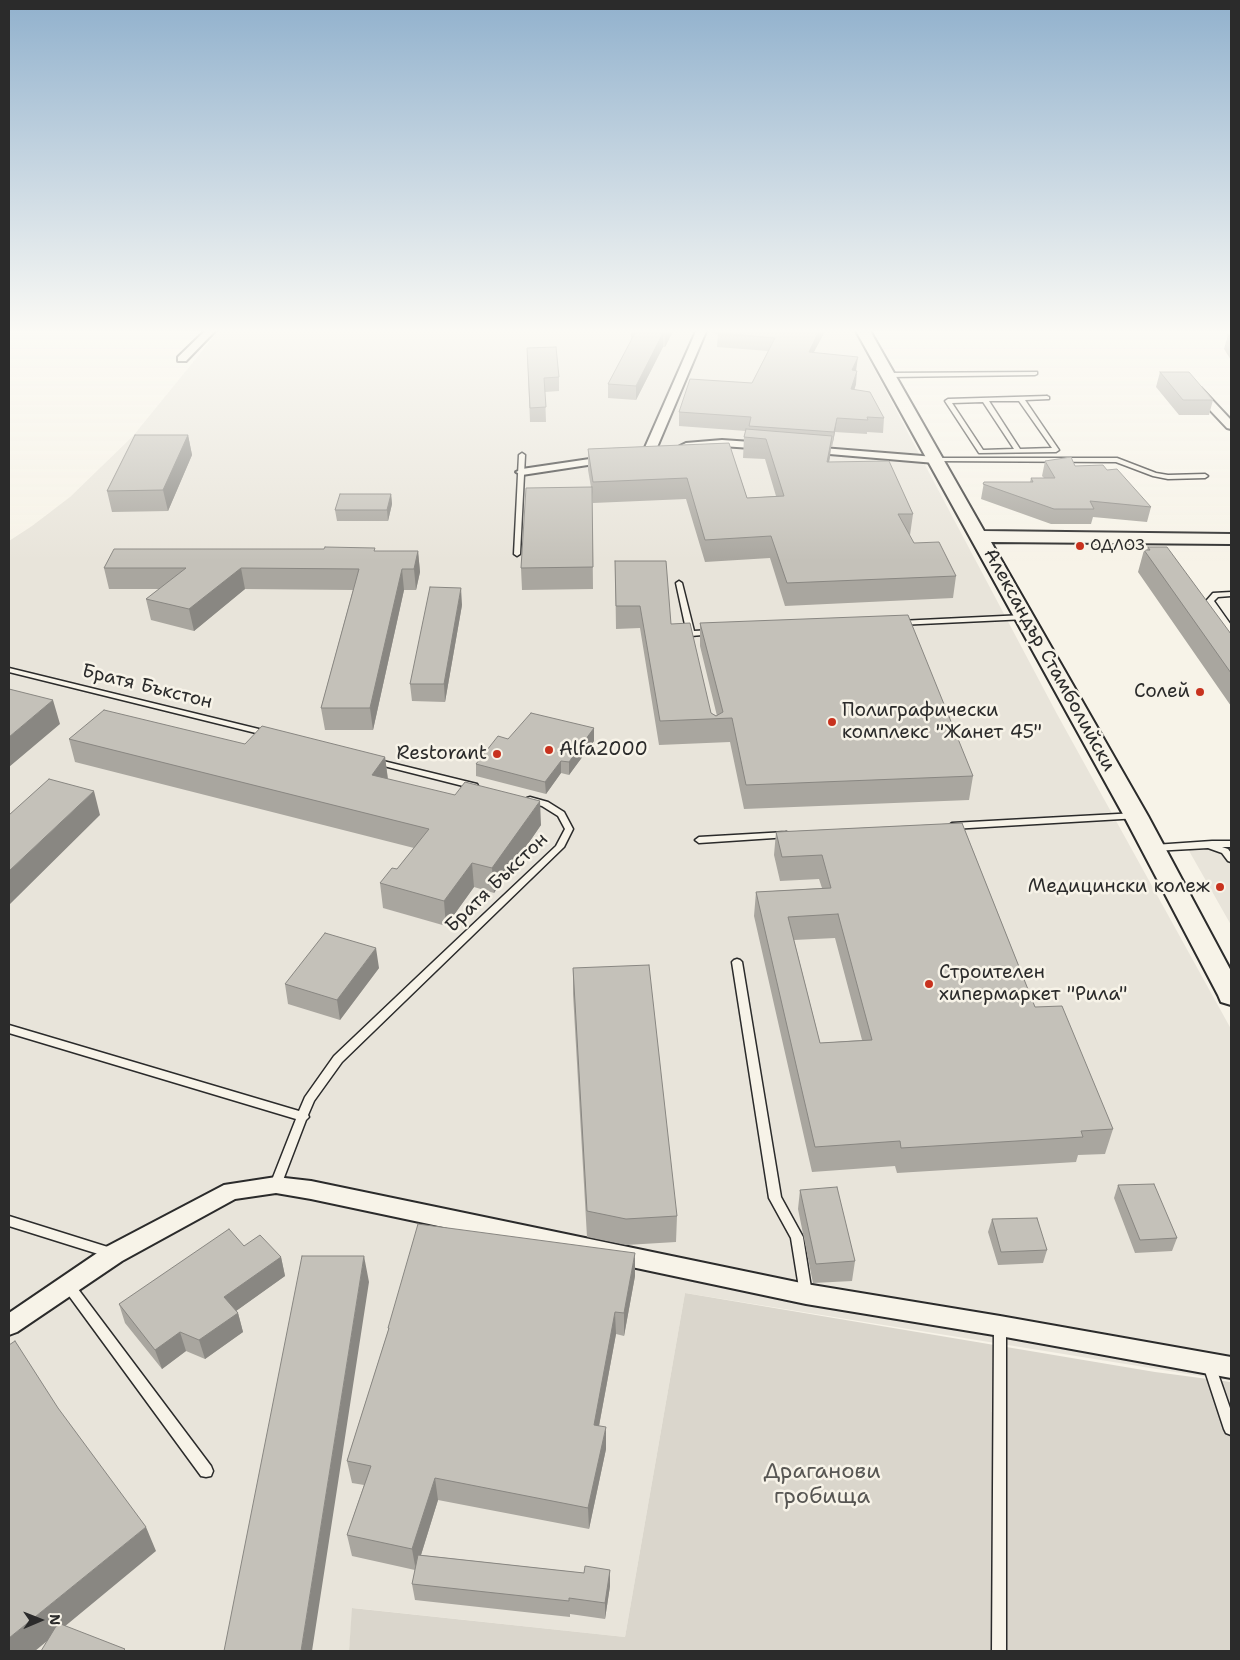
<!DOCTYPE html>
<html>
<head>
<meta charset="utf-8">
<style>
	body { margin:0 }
	#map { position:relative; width:1240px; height:1660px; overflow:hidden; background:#f7f3e8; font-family:"Shantell Sans",sans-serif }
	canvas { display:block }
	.frame { position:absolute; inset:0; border:10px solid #2b2b2b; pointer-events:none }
	.north { position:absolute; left:15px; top:1595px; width:50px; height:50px; -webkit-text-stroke:4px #f7f3e8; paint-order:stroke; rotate:89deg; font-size:14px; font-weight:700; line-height:20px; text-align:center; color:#2b2b2b }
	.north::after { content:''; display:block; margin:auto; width:18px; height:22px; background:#2b2b2b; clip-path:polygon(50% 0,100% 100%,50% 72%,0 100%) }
</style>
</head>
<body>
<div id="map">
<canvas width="1240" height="1660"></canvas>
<div class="frame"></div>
<div class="north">N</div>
</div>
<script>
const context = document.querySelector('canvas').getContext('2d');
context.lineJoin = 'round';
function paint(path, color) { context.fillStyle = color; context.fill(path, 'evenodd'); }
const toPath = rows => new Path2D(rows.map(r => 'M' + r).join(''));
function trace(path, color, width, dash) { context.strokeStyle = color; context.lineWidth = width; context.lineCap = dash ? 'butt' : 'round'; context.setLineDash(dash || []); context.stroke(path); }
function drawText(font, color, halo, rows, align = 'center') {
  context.font = font + ' "Shantell Sans",sans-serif'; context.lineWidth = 5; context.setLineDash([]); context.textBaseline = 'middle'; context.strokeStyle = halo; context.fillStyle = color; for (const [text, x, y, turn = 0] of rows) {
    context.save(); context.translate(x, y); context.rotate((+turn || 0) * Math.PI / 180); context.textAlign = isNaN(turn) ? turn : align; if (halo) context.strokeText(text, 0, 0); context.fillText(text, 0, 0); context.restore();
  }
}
paint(toPath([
	[220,329,853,329,1057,714,1231,1029,1231,1381,685,1293,625,1637,353,1608,349,1651,9,1651,9,541,32,526,70,497,133,436],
	[1231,847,1231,925,1188,849]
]), '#e8e4da');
paint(toPath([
	[685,1293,1155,1372,1231,1382,1231,1651,349,1651,352,1608,625,1637]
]), '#dad6cc');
const lane = toPath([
	[1037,372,1037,374,1035,375,889,377,886,375,889,373,1037,372],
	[1047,396,1049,397,1049,399,1025,400,1059,450,1056,452,979,453,945,401,948,399,1047,396],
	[989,401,1019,401,1052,448,1020,449,989,401],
	[983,402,1014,449,983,450,952,403,983,402],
	[522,453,525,455,520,554,517,556,514,554,519,455,522,453],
	[935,458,1117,458,1156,473,1168,475,1205,474,1208,476,1205,478,1168,479,1153,476,1116,462,933,461,932,460,935,458],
	[679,581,682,583,694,631,711,630,715,632,714,634,691,636,687,634,676,583,679,581],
	[1231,592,1231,596,1218,597,1214,601,1231,625,1231,632,1228,632,1206,601,1213,593,1231,592],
	[1024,615,1027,615,1027,619,899,625,895,623,899,621,1024,615],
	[9,668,271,732,272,734,268,736,9,672,9,668],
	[372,759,375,759,477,784,478,786,477,788,471,788,372,763,371,761,372,759],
	[530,797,548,802,564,812,573,829,564,847,342,1062,314,1101,308,1115,309,1117,306,1120,280,1188,276,1190,272,1188,270,1185,296,1119,9,1033,9,1025,299,1111,305,1097,334,1056,414,980,556,846,565,829,558,816,542,806,527,802,526,800,527,798,530,797],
	[1136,813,1139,814,1140,816,1139,818,952,829,948,826,952,823,1136,813],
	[786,832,789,833,790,835,789,837,699,843,695,840,699,837,786,832],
	[1212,841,1231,841,1231,847,1222,847,1228,849,1231,853,1231,862,1228,861,1222,853,1208,848,1154,851,1150,848,1154,845,1212,841],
	[737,959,740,960,742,962,781,1197,803,1237,812,1294,810,1298,806,1299,802,1298,800,1294,791,1238,769,1198,732,962,734,960,737,959],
	[9,1216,111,1248,115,1249,117,1253,115,1257,111,1258,9,1226,9,1216],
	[68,1280,72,1281,211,1466,213,1471,211,1476,206,1477,201,1476,64,1289,62,1285,64,1281,68,1280],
	[1000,1321,1004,1322,1006,1326,1006,1651,992,1651,994,1326,996,1322,1000,1321],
	[1209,1359,1213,1361,1215,1365,1231,1411,1231,1435,1226,1433,1224,1429,1203,1365,1205,1361,1209,1359]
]);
const street = toPath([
	[207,329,217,329,186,361,178,361,178,357,207,329],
	[697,329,707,329,655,452,653,454,645,454,643,452,697,329],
	[1197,387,1201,388,1231,420,1231,429,1227,428,1193,392,1192,390,1193,388,1197,387],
	[722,440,766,443,772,446,766,449,722,446,686,449,680,446,686,443,722,440],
	[810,447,935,457,941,460,935,463,806,452,804,450,810,447],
	[610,456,616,459,614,461,522,475,516,472,522,469,610,456],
	[276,1177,311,1181,806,1284,1000,1316,1231,1357,1231,1378,1000,1336,806,1304,311,1199,276,1193,235,1199,122,1261,17,1332,9,1335,9,1313,106,1247,224,1185,276,1177]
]);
const secondary = toPath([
	[855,329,869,329,984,531,1231,534,1231,544,991,542,1148,816,1231,971,1231,1005,1221,1002,1218,995,1124,816,855,329]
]);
trace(lane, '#2b2b2b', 3);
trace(street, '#2b2b2b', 4);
trace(secondary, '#2b2b2b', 4);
paint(lane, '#f7f3e8');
paint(street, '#f7f3e8');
paint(secondary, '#f7f3e8');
paint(toPath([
	[674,329,665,347,663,347,636,400,608,398,608,384,631,341,631,331],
	[713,329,826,329,814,352,856,370,856,384,854,390,884,418,883,433,867,432,867,434,835,432,832,447,831,447,829,462,913,514,910,535,909,535,914,543,956,576,953,598,785,606,770,558,705,562,686,499,593,503,592,492,593,589,522,590,521,568,591,487,588,470,588,449,729,443,747,498,776,496,765,459,743,458,744,437,746,431,679,426,679,412,752,383,768,351,717,347,718,334,713,333],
	[1228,335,1231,335,1231,360,1224,349],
	[527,348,559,377,559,391,545,392,546,422,530,422],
	[1160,372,1213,400,1209,415,1179,415,1156,387],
	[188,435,192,455,168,511,112,512,107,491],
	[1045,461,1075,466,1107,470,1151,507,1147,522,1093,517,1091,524,1051,524,981,499,984,482,1030,482,1031,478,1044,478,1042,476],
	[391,494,392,504,388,521,337,521,335,510],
	[1148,547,1231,634,1231,706,1138,572,1144,550,1147,550],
	[376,551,418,551,420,572,416,590,404,590,373,730,325,730,321,708,353,590,245,589,194,631,151,620,146,599,159,589,109,589,104,568],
	[615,561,671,624,711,713,717,716,700,646,700,623,973,776,969,800,744,809,730,742,659,745,640,628,616,629],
	[462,605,445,702,412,701,410,684],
	[594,728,594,741,569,775,561,773,546,794,476,776,476,764,508,739],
	[69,739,245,744,385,757,388,779,541,825,494,893,474,887,446,926,383,908,380,883,397,869,414,848,75,762],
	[962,823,1035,1007,1113,1129,1105,1154,1078,1155,1076,1162,897,1173,895,1166,812,1172,754,916,756,892,822,888,819,879,780,881,774,855,776,832],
	[835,938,862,1040,820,1043,794,940],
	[379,968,340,1020,288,1004,285,984],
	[573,968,677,1216,676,1242,626,1245,587,1237,573,994],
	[1118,1185,1177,1238,1172,1251,1135,1253,1114,1198],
	[800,1190,855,1261,852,1281,813,1283,798,1209],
	[992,1219,1047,1250,1043,1263,998,1265,988,1232],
	[244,1246,281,1257,285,1276,236,1311,238,1313,243,1332,205,1359,186,1351,162,1369,125,1323,119,1304],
	[635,1276,624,1336,616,1334,599,1426,606,1449,589,1529,438,1500,421,1555,584,1573,610,1570,610,1586,605,1619,570,1614,570,1617,415,1600,412,1584,415,1570,352,1556,347,1535,364,1485,352,1483,347,1461,388,1331,388,1328]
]), '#a9a69f');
paint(toPath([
	[668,329,674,329,665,347,665,333],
	[820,329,826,329,807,365,809,352],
	[663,333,663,347,636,400,636,386],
	[858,357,856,371,852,370],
	[857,371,856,384,850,404,851,389],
	[837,418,835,432,832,447,834,432],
	[188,435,192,455,168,511,163,490],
	[832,436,830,457,825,483,827,462],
	[391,494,392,504,388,521,387,510],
	[418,551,420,572,416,590,414,569],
	[241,568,245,589,194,631,189,609],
	[402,569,404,590,373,730,370,708],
	[461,588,462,605,445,702,444,684],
	[53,700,60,724,9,767,9,737],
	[594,728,594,741,569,775,569,762],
	[385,757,388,781,372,775],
	[561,761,561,773,546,794,545,782],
	[94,791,100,815,9,905,9,871],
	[540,801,541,825,494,893,492,868],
	[472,863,474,887,446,926,444,901],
	[376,948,379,968,340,1020,337,1000],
	[635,1253,635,1276,624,1336,624,1313],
	[364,1256,369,1282,312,1651,301,1651],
	[281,1257,285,1276,229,1316,224,1297],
	[615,1312,616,1334,595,1447,594,1425],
	[238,1313,243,1332,205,1359,199,1340],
	[180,1332,186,1351,162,1369,155,1350],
	[606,1427,606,1449,589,1529,588,1508],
	[435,1478,438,1500,416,1571,412,1549],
	[146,1527,156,1551,35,1651,9,1651,9,1638],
	[610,1570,610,1586,605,1619,605,1603]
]), '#898782');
const building = toPath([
	[632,329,668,329,665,333,663,333,636,386,608,384,636,331,631,331,632,329],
	[720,329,820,329,809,352,858,357,852,370,857,371,851,389,870,392,884,418,867,417,868,420,837,418,834,432,749,426,751,417,679,412,690,379,752,383,775,338,718,333,720,329],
	[1228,335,1231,335,1231,340,1228,335],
	[556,347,559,377,544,378,546,407,530,408,527,348,556,347],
	[1160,372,1189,372,1213,400,1183,400,1160,372],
	[746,429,832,436,827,462,889,461,913,514,898,514,914,543,939,542,956,576,787,583,771,536,705,540,687,478,593,482,588,449,729,443,747,498,784,496,766,439,744,437,746,429],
	[135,435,188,435,163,490,107,491,135,435],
	[1071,457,1075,466,1103,465,1107,470,1117,469,1151,507,1090,501,1094,509,1054,509,983,484,984,482,1033,482,1031,478,1055,478,1045,461,1071,457],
	[592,487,593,567,521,568,526,488,592,487],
	[340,494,391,494,387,510,335,510,340,494],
	[325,547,375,548,374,551,418,551,414,569,402,569,370,708,321,708,359,569,241,568,189,609,146,599,186,568,104,568,114,549,324,549,325,547],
	[1148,547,1167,547,1231,634,1231,673,1144,550,1150,550,1148,547],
	[615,561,666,561,671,624,690,623,711,713,716,716,723,712,700,623,908,615,973,776,746,785,732,718,660,721,640,606,616,606,615,561],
	[430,587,461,588,444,684,410,684,430,587],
	[9,689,53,700,9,737,9,689],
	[104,710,245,744,262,726,385,757,372,775,455,795,465,782,540,801,492,868,472,863,444,901,380,883,392,868,397,869,429,829,69,739,104,710],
	[531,713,594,728,569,762,561,761,545,782,476,764,498,736,508,739,531,713],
	[49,779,94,791,9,871,9,815,49,779],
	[962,823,1035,1007,1062,1006,1113,1129,1081,1131,1083,1137,901,1148,900,1141,815,1147,756,892,831,888,822,855,782,857,776,832,962,823],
	[838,914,872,1040,820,1043,788,917,838,914],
	[325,933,376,948,337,1000,285,984,325,933],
	[649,965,677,1216,626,1219,587,1211,573,968,649,965],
	[1154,1184,1177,1238,1140,1240,1118,1185,1154,1184],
	[837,1187,855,1261,816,1264,800,1190,837,1187],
	[1037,1218,1047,1250,1001,1252,992,1219,1037,1218],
	[418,1224,635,1253,624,1313,615,1312,594,1425,606,1427,588,1508,435,1478,412,1549,347,1535,371,1466,347,1461,389,1328,388,1328,418,1224],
	[229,1229,244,1246,260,1235,281,1257,224,1297,238,1313,199,1340,180,1332,155,1350,119,1304,229,1229],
	[302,1256,364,1256,301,1651,224,1651,302,1256],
	[15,1341,58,1408,146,1527,9,1638,9,1345,15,1341],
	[418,1555,584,1573,585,1566,610,1570,605,1603,569,1598,569,1601,412,1584,418,1555],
	[58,1623,125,1649,123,1651,41,1651,58,1623]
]);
paint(building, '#c4c1b9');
trace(building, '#898782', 1);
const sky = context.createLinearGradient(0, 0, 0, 561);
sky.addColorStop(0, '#91b1cd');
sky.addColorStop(0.59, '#fbfaf5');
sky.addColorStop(1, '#fbfaf500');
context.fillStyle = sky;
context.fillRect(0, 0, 1240, 561);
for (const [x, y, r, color] of [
	[1080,546,5,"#c8321e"],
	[1200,692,5,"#c8321e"],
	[832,722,5,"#c8321e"],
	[549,750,5,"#c8321e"],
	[497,754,5,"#c8321e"],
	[1220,887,5,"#c8321e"],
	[929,984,5,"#c8321e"]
]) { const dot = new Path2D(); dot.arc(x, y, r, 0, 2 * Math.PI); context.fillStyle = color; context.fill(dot); trace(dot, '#f7f3e8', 2); }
drawText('16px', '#2b2b2b', '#f7f3e8', [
	["ОДЛОЗ",1090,546]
], 'left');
drawText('19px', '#2b2b2b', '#f7f3e8', [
	["Александър Стамболийски",1049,660,61],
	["Братя Бъкстон",147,687,14],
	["Братя Бъкстон",497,883,-44]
]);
drawText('19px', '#2b2b2b', '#f7f3e8', [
	["Солей",1190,692],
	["Полиграфически",842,711,"left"],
	["комплекс \"Жанет 45\"",842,733,"left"],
	["Alfa2000",559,750,"left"],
	["Restorant",487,754],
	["Медицински колеж",1210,887],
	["Строителен",939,973,"left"],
	["хипермаркет \"Рила\"",939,995,"left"]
], 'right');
drawText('22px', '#575653', '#f7f3e8', [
	["Драганови",822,1472],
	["гробища",822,1497]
]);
</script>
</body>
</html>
